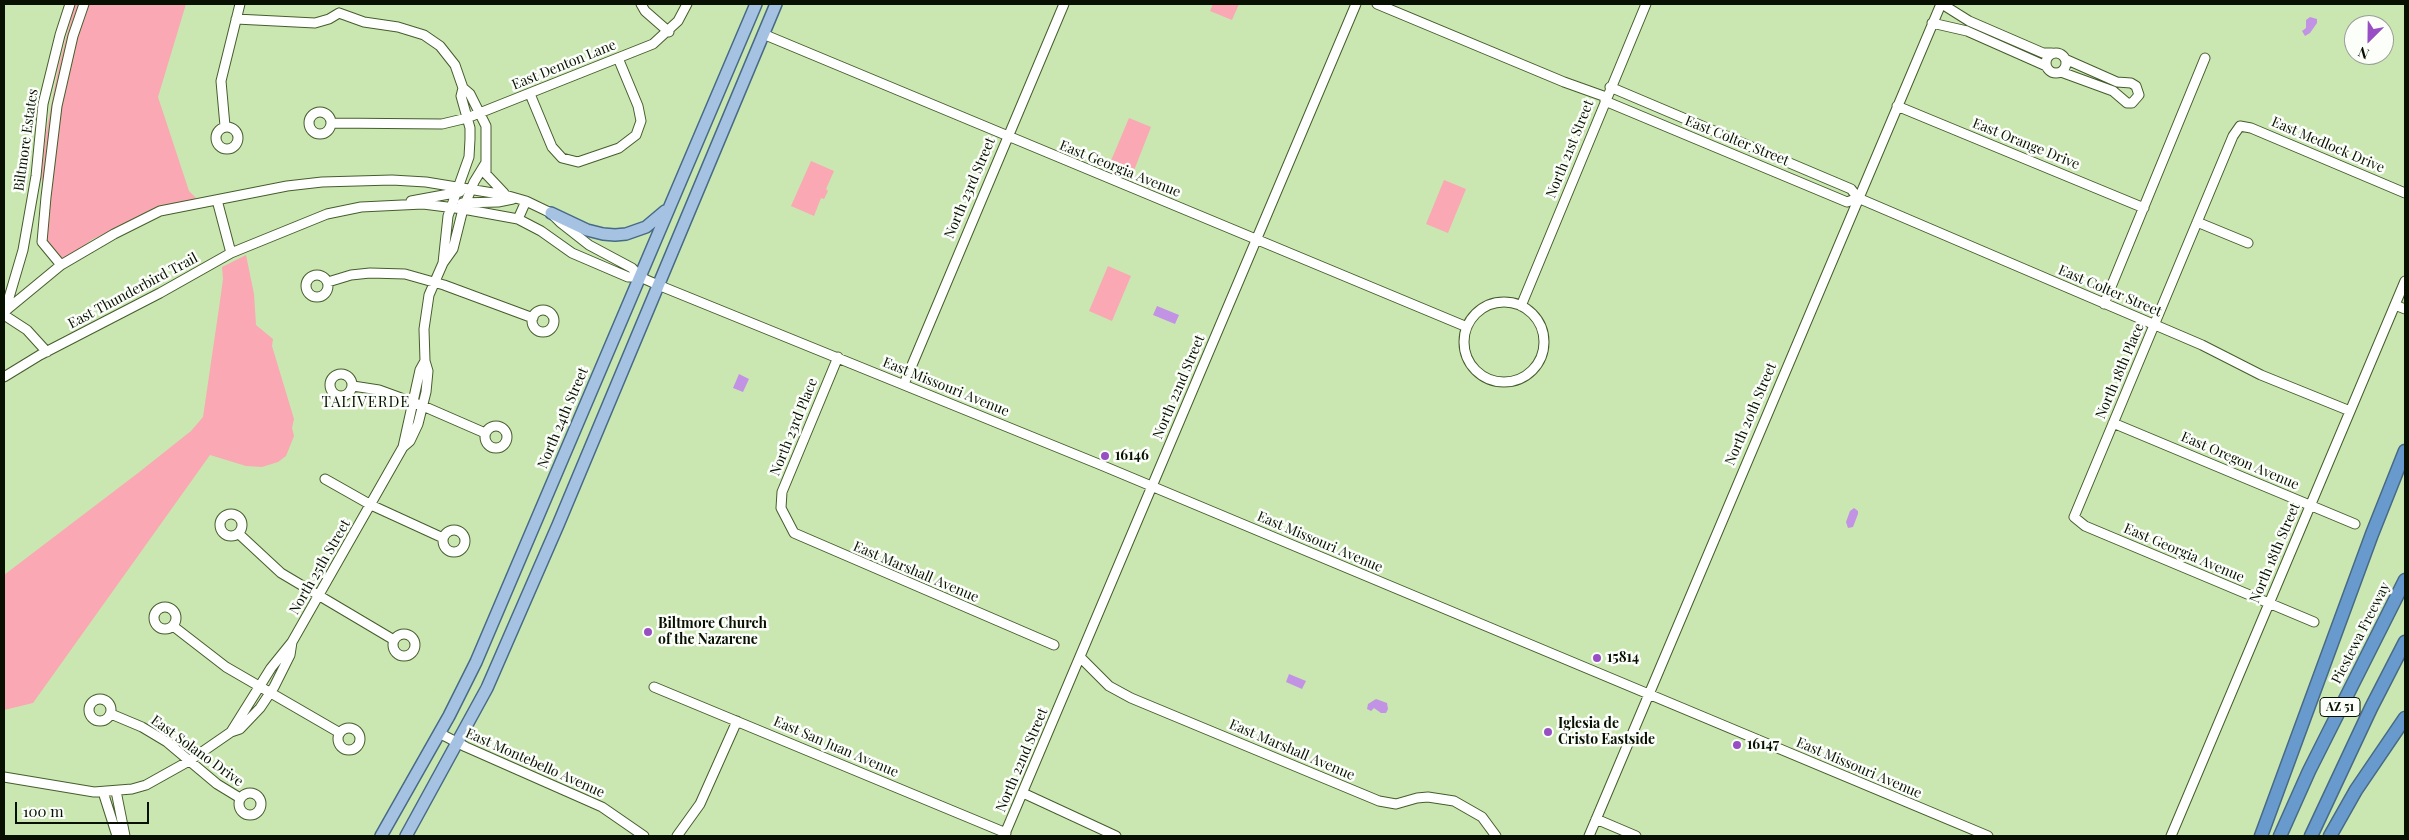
<!DOCTYPE html>
<html>
<head>
<meta charset="utf-8">
<style>
	body { margin:0 }
	#map { position:relative; width:2409px; height:840px; overflow:hidden; background:#cae7b1; font-family:"Playfair Display",serif }
	canvas { display:block }
	.frame { position:absolute; inset:0; border:5px solid #071001; pointer-events:none }
	.north { position:absolute; left:2344px; top:15px; width:50px; height:50px; box-sizing:border-box; background:#fbfef9; border:1px solid #999f96; border-radius:50%; rotate:203deg; font-size:14px; font-weight:700; line-height:20px; text-align:center; color:#071001 }
	.north::after { content:''; display:block; margin:auto; width:18px; height:22px; background:#974fc3; clip-path:polygon(50% 0,100% 100%,50% 72%,0 100%) }
	.scale { position:absolute; left:15px; top:802px; width:134px; height:22px; box-sizing:border-box; border:2px solid #071001; border-top:0; padding-left:6px; font-size:15px; line-height:18px; white-space:nowrap; color:#071001; -webkit-text-stroke:4px #fbfef9; paint-order:stroke }
</style>
</head>
<body>
<div id="map">
<canvas width="2409" height="840"></canvas>
<div class="frame"></div>
<div class="north">N</div>
<div class="scale">100 m</div>
</div>
<script>
const context = document.querySelector('canvas').getContext('2d');
context.lineJoin = 'round';
function paint(path, color) { context.fillStyle = color; context.fill(path, 'evenodd'); }
const toPath = rows => new Path2D(rows.map(r => 'M' + r).join(''));
function trace(path, color, width, dash) { context.strokeStyle = color; context.lineWidth = width; context.lineCap = dash ? 'butt' : 'round'; context.setLineDash(dash || []); context.stroke(path); }
function drawText(font, color, halo, rows, align = 'center') {
  context.font = font + ' "Playfair Display",serif'; context.lineWidth = 5; context.setLineDash([]); context.textBaseline = 'middle'; context.strokeStyle = halo; context.fillStyle = color; for (const [text, x, y, turn = 0] of rows) {
    context.save(); context.translate(x, y); context.rotate((+turn || 0) * Math.PI / 180); context.textAlign = isNaN(turn) ? turn : align; if (halo) context.strokeText(text, 0, 0); context.fillText(text, 0, 0); context.restore();
  }
}
paint(toPath([
	[75,4,186,4,158,97,189,191,197,199,159,209,133,220,91,240,61,265,42,242,46,197,41,177,46,133,59,64],
	[1213,4,1239,4,1232,20,1210,11],
	[1129,118,1151,127,1133,173,1110,163],
	[811,161,834,171,826,189,828,191,824,199,821,198,814,216,791,206],
	[1444,180,1466,189,1448,233,1426,224],
	[246,255,254,294,256,325,273,339,272,346,294,419,292,428,294,436,286,456,278,462,262,467,246,466,210,455,33,703,4,710,4,575,138,473,191,431,203,417,220,301,223,279,222,267],
	[1108,266,1131,276,1112,321,1089,311]
]), '#faa8b3');
paint(toPath([
	[2310,17,2317,19,2317,23,2310,33,2305,36,2302,31,2306,28,2306,20],
	[1157,306,1179,315,1175,324,1153,315],
	[739,374,749,379,743,392,733,388],
	[1854,508,1858,511,1858,514,1853,527,1848,528,1846,522,1850,511],
	[1289,674,1306,681,1302,689,1286,682],
	[1376,699,1387,703,1388,709,1386,713,1381,713,1374,708,1371,711,1367,709,1368,704]
]), '#c292e4');
const minor = toPath([
	[641,4,645,11,669,32],
	[1377,4,1564,82,1606,97],
	[1942,4,1969,21,2043,53,2052,53],
	[339,13,364,22,398,27,424,35,440,46,455,65,463,88,461,96,470,128,470,139,469,157,448,216,443,263],
	[236,19,315,23,329,19,339,13],
	[1932,23,1967,31,2046,66],
	[763,34,1467,327],
	'2046 63a10 10 0 1 1 20 0a10 10 0 1 1-20 0Z',
	[2061,72,2113,91,2127,103,2132,103,2139,95,2136,86,2131,83,2117,82,2065,59],
	[1610,87,1851,189,1858,198,2202,345,2261,375,2350,411],
	[463,88,470,94,486,126,486,174,504,193],
	[530,94,552,147,562,158,578,162,619,148,636,135,641,121,638,106,618,58],
	[1605,101,1847,202,1858,198],
	[1897,106,2144,208],
	'309 123a11 11 0 1 1 22 0a11 11 0 1 1-22 0Z',
	[331,123,442,124,467,118,653,44,678,21,687,4],
	[225,126,221,81,240,4],
	'216 138a11 11 0 1 1 22 0a11 11 0 1 1-22 0Z',
	[217,200,231,253],
	[411,201,460,192],
	[462,203,498,202,513,199],
	[518,219,526,201],
	[2197,222,2248,243],
	[61,265,42,242,46,197,57,106,73,36,84,4],
	'306 286a11 11 0 1 1 22 0a11 11 0 1 1-22 0Z',
	[328,282,351,275,370,273,405,274,444,285,533,318],
	'1464 342a40 40 0 1 1 80 0a40 40 0 1 1-80 0Z',
	[2104,304,2205,58],
	[2395,305,2405,309],
	[1521,306,1646,4],
	'532 321a11 11 0 1 1 22 0a11 11 0 1 1-22 0Z',
	[4,310,8,301,23,250,36,176,43,104,60,35,70,4],
	[4,312,61,265,114,234,160,211,287,186,322,182,392,180,426,182,505,195,526,201,551,213,561,223,589,245,632,268,640,277,658,285,1101,465,1988,836],
	[4,315,27,330,47,352],
	[838,357,782,492,781,508,794,533,1054,645],
	'330 385a11 11 0 1 1 22 0a11 11 0 1 1-22 0Z',
	[4,377,40,355,160,293,231,253,327,214,361,207,423,204,463,209,518,219,541,231,572,253,628,277,640,277],
	[904,384,1064,4],
	[353,386,379,390,423,406,485,433],
	[2113,423,2355,524],
	'485 437a11 11 0 1 1 22 0a11 11 0 1 1-22 0Z',
	[403,447,420,370,425,361],
	[325,479,371,505,443,538],
	'220 525a11 11 0 1 1 22 0a11 11 0 1 1-22 0Z',
	'443 541a11 11 0 1 1 22 0a11 11 0 1 1-22 0Z',
	[239,534,281,573,394,640],
	'154 618a11 11 0 1 1 22 0a11 11 0 1 1-22 0Z',
	[2314,622,2085,526,2074,517,2233,136,2240,126,2251,128,2405,193],
	[173,626,226,667,340,733],
	'393 645a11 11 0 1 1 22 0a11 11 0 1 1-22 0Z',
	[1081,658,1109,686,1131,698,1379,801,1396,804,1417,798,1428,797,1454,801,1482,817,1496,836],
	[654,687,1006,833],
	'89 710a11 11 0 1 1 22 0a11 11 0 1 1-22 0Z',
	[111,714,142,727,167,742,217,784,240,798],
	'338 739a11 11 0 1 1 22 0a11 11 0 1 1-22 0Z',
	[231,732,271,668,292,642,403,447,410,441,418,424,426,392,428,371,425,361,424,329,429,295,443,263,453,249,463,209,474,182,485,164],
	[439,733,466,747,602,807,644,836],
	[4,777,94,792,132,789,146,785,189,761,231,732,240,729,260,708,274,687,290,655,292,642],
	[116,791,125,836],
	[103,792,117,836],
	'239 804a11 11 0 1 1 22 0a11 11 0 1 1-22 0Z',
	[1023,793,1116,836],
	[1596,819,1636,836],
	[677,836,700,804,737,721],
	[1004,836,1356,4],
	[1589,836,1941,4],
	[2171,836,2405,281]
]);
const major = toPath([
	[551,213,587,230,603,234,615,235,626,234,646,227,665,211],
	[381,836,449,716,476,662,756,4],
	[406,836,487,688,558,525,776,4]
]);
const highway = toPath([
	[2261,836,2372,534,2405,451],
	[2280,836,2309,771,2405,580],
	[2311,836,2371,708,2405,642],
	[2330,836,2356,790,2405,718]
]);
trace(minor, '#455d2c', 11);
trace(major, '#476a86', 14);
trace(highway, '#476a86', 15);
trace(minor, '#fff', 9);
trace(major, '#a5c2e2', 11);
trace(highway, '#699ace', 12);
for (const [x, y, r, color] of [
	[1105,456,5,"#974fc3"],
	[648,632,5,"#974fc3"],
	[1597,658,5,"#974fc3"],
	[1548,732,5,"#974fc3"],
	[1737,745,5,"#974fc3"]
]) { const dot = new Path2D(); dot.arc(x, y, r, 0, 2 * Math.PI); context.fillStyle = color; context.fill(dot); trace(dot, '#fbfef9', 2); }
for (const [x, y, w] of [
	[2340,707,40]
]) { const box = new Path2D(); box.roundRect(x - w / 2, y - 9.5, w, 19, 4); context.fillStyle = '#fbfef9'; context.fill(box); trace(box, '#071001', 1); }
drawText('bold 12px', '#071001', null, [
	["AZ 51",2340,707]
]);
drawText('14px', '#071001', '#fbfef9', [
	["East Denton Lane",564,65,-22],
	["Biltmore Estates",26,140,-82],
	["East Colter Street",1737,141,22],
	["East Orange Drive",2026,144,22],
	["East Medlock Drive",2328,145,23],
	["North 21st Street",1570,149,-68],
	["East Georgia Avenue",1120,169,22],
	["North 23rd Street",970,188,-67],
	["East Thunderbird Trail",133,291,-28],
	["East Colter Street",2110,291,23],
	["North 18th Place",2120,371,-67],
	["East Missouri Avenue",946,387,22],
	["North 22nd Street",1179,387,-67],
	["North 20th Street",1751,414,-67],
	["North 24th Street",563,418,-67],
	["North 23rd Place",794,427,-68],
	["East Oregon Avenue",2240,461,23],
	["East Missouri Avenue",1320,542,23],
	["East Georgia Avenue",2184,553,23],
	["North 18th Street",2275,553,-67],
	["North 25th Street",320,567,-60],
	["East Marshall Avenue",916,572,23],
	["Piestewa Freeway",2361,633,-63],
	["East San Juan Avenue",836,747,23],
	["East Marshall Avenue",1292,750,23],
	["East Solano Drive",197,751,36],
	["North 22nd Street",1022,760,-67],
	["East Montebello Avenue",535,763,24],
	["East Missouri Avenue",1859,768,23]
]);
drawText('bold 14px', '#071001', '#fbfef9', [
	["16146",1115,456],
	["Biltmore Church",658,624],
	["of the Nazarene",658,640],
	["15814",1607,658],
	["Iglesia de",1558,724],
	["Cristo Eastside",1558,740],
	["16147",1747,745]
], 'left');
context.letterSpacing = '1px';
drawText('15px', '#071001', '#fbfef9', [
	["TALIVERDE",366,402]
]);
context.letterSpacing = '0px';
</script>
</body>
</html>
